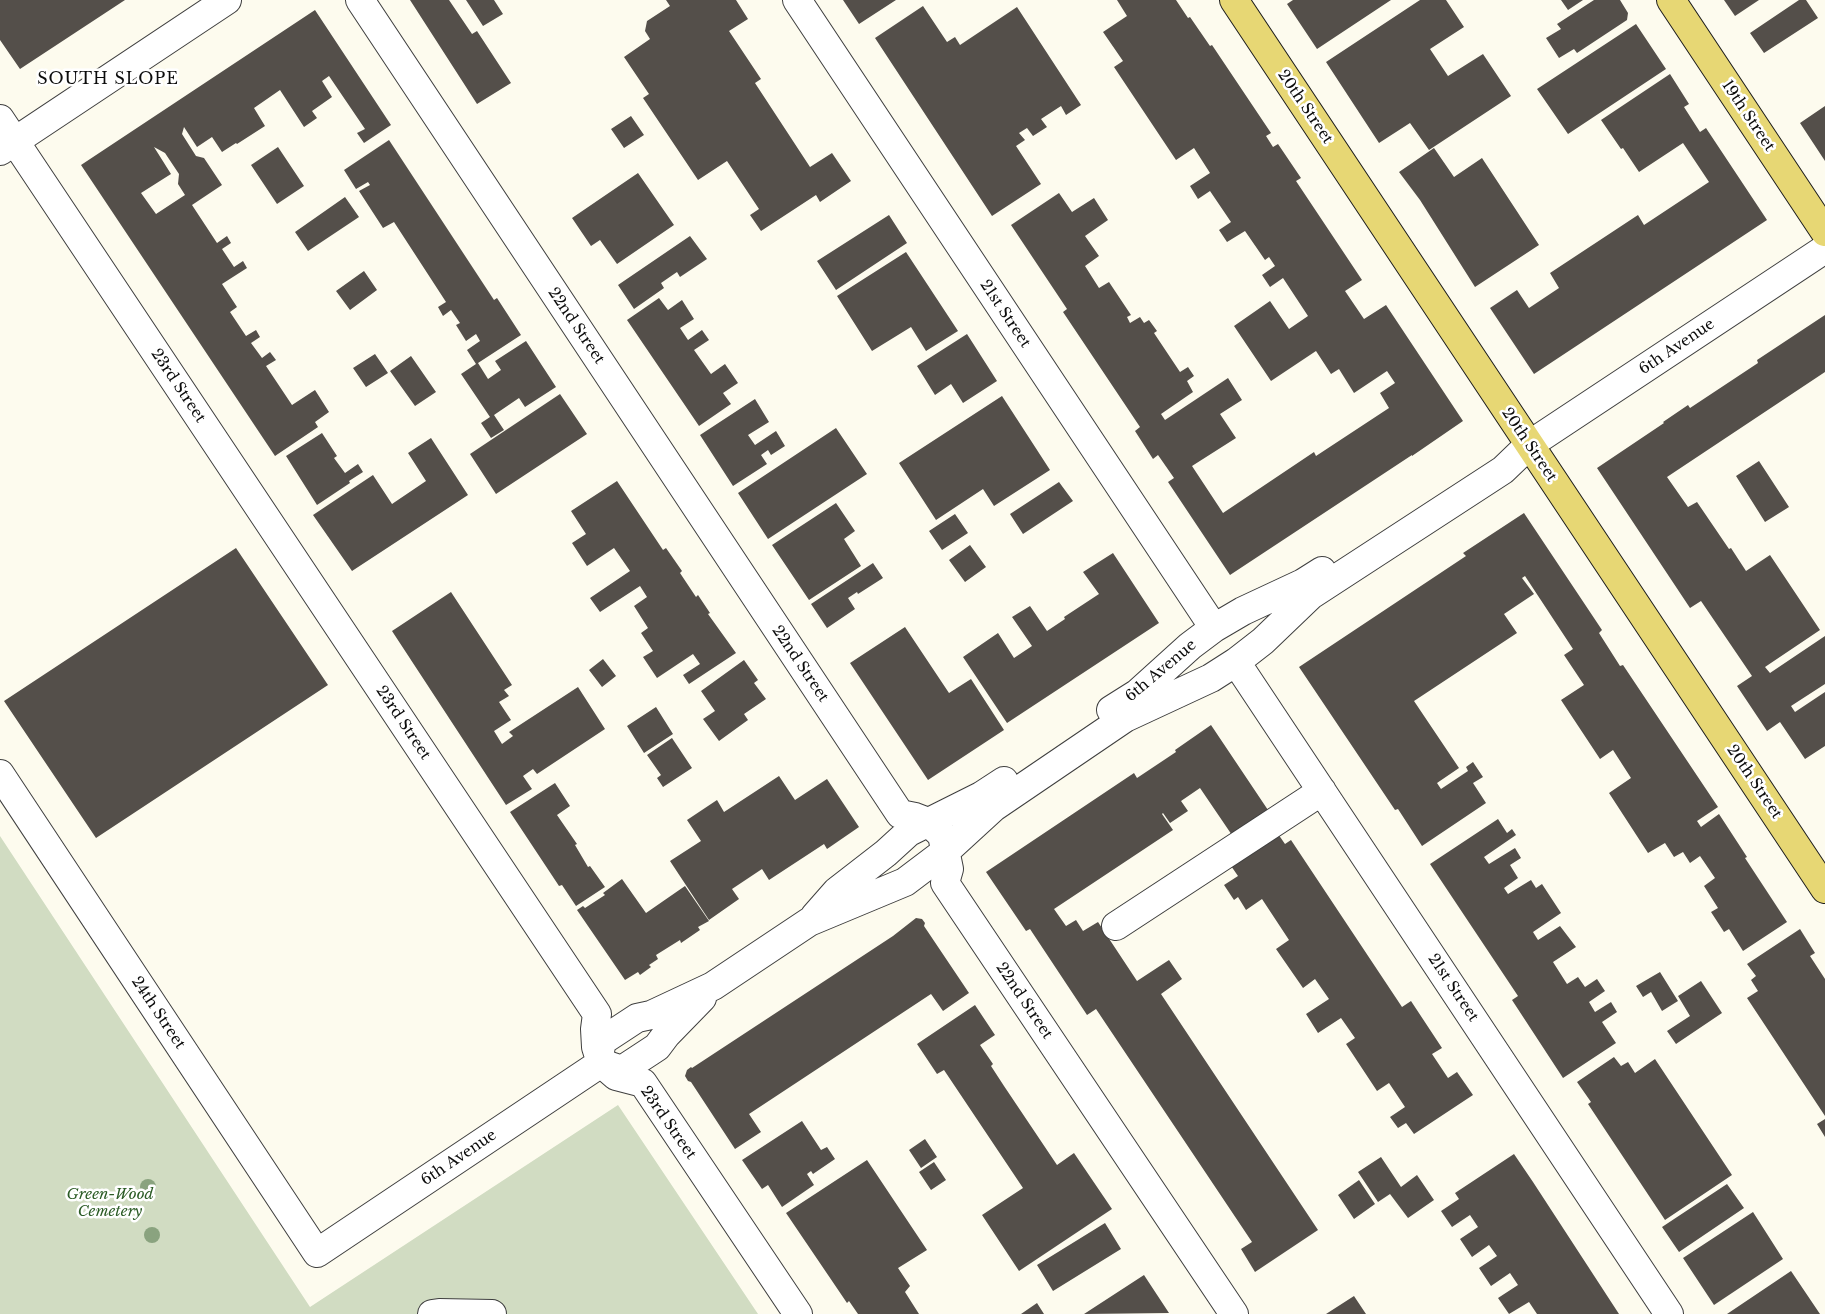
<!DOCTYPE html>
<html>
<head>
<meta charset="utf-8">
<style>
	body { margin:0 }
	canvas { display:block; background:#fdfbee }
</style>
</head>
<body>
<canvas width="1825" height="1314"></canvas>
<script>
const context = document.querySelector('canvas').getContext('2d');
context.lineJoin = 'round';
function paint(path, color) { context.fillStyle = color; context.fill(path, 'evenodd'); }
const toPath = rows => new Path2D(rows.map(r => 'M' + r).join(''));
function trace(path, color, width, dash) { context.strokeStyle = color; context.lineWidth = width; context.lineCap = dash ? 'butt' : 'round'; context.setLineDash(dash || []); context.stroke(path); }
function drawText(font, color, halo, rows, align = 'center') {
  context.font = font + ' "Libre Baskerville",serif'; context.lineWidth = 5; context.setLineDash([]); context.textBaseline = 'middle'; context.strokeStyle = halo; context.fillStyle = color; for (const [text, x, y, turn = 0] of rows) {
    context.save(); context.translate(x, y); context.rotate((+turn || 0) * Math.PI / 180); context.textAlign = isNaN(turn) ? turn : align; if (halo) context.strokeText(text, 0, 0); context.fillText(text, 0, 0); context.restore();
  }
}
paint(toPath([
	[0,836,310,1307,618,1105,758,1314,0,1314]
]), '#d1dcc2');
paint(toPath([
	[0,0,125,0,20,69,0,40],
	[410,0,449,0,472,34,477,31,511,83,477,104],
	[466,0,494,0,503,14,483,26],
	[666,0,736,0,748,19,729,31,761,79,755,83,810,167,832,153,851,181,820,202,816,195,761,231,750,215,759,209,727,161,698,180,643,98,649,94,624,57,650,39,645,31,647,21,670,6],
	[843,0,896,0,859,24],
	[1117,0,1176,0,1188,18,1190,17,1210,46,1212,45,1271,133,1266,136,1273,147,1278,144,1301,178,1296,181,1362,280,1345,291,1364,319,1386,305,1463,421,1412,456,1412,455,1230,575,1168,482,1174,478,1158,455,1153,459,1135,431,1140,427,1063,312,1067,309,1011,225,1059,193,1072,212,1094,198,1108,220,1085,236,1099,256,1085,266,1099,288,1109,282,1131,315,1127,317,1130,323,1140,317,1144,323,1149,320,1157,331,1154,333,1180,372,1188,367,1194,376,1187,381,1193,392,1161,414,1165,420,1228,378,1242,400,1220,414,1236,438,1192,466,1223,513,1314,452,1316,456,1389,408,1380,393,1395,383,1387,371,1354,393,1339,369,1331,374,1316,351,1271,381,1234,326,1270,301,1289,329,1308,316,1283,278,1270,287,1262,275,1275,266,1269,257,1265,260,1245,231,1227,242,1219,230,1231,222,1210,191,1198,199,1190,186,1210,173,1194,148,1176,160,1114,67,1123,61,1103,32,1127,16],
	[1293,0,1391,0,1317,49,1287,4],
	[1420,0,1446,0,1464,27,1430,49,1448,76,1483,54,1511,96,1429,150,1410,123,1379,143,1326,62],
	[1561,0,1583,0,1568,10],
	[1594,0,1620,0,1628,13,1627,20,1577,53,1574,49,1559,58,1546,38,1561,29,1557,24],
	[1724,0,1759,0,1735,16],
	[1799,0,1806,0,1818,18,1764,53,1750,33],
	[923,6,947,42,955,37,960,45,1017,7,1081,105,1066,115,1061,106,1041,119,1047,127,1033,136,1027,128,1019,133,1025,140,1016,146,1041,184,992,216,875,38],
	[315,10,391,125,364,143,357,133,365,129,329,76,322,81,332,97,312,111,317,118,304,127,280,90,254,108,265,126,237,144,236,143,222,152,212,137,197,147,184,127,182,134,196,156,204,158,222,185,192,205,217,243,227,236,231,243,222,249,234,267,243,261,247,268,222,284,237,307,230,312,246,336,256,330,260,337,251,343,262,358,270,352,276,360,266,366,292,405,315,390,329,412,315,422,318,427,275,456,81,165],
	[154,147,165,153,179,174,178,184,185,195,156,214,141,193,171,174],
	[1636,24,1666,69,1568,134,1537,89],
	[1670,74,1689,104,1684,107,1700,132,1706,128,1767,220,1534,374,1490,308,1517,290,1529,308,1559,288,1550,273,1638,215,1644,225,1709,182,1683,143,1639,172,1623,148,1621,149,1601,120],
	[1825,106,1825,161,1800,123],
	[631,116,644,135,624,148,611,129],
	[389,140,494,300,497,298,521,335,478,363,488,379,501,370,495,361,526,341,556,387,525,407,519,398,494,415,504,430,491,438,481,423,490,417,461,374,476,364,467,350,480,341,476,334,466,341,456,325,460,323,451,310,443,316,438,307,446,302,394,222,383,228,359,191,370,185,368,182,356,189,344,170],
	[278,147,304,186,277,204,251,165],
	[1434,148,1454,177,1482,158,1539,245,1475,287,1420,200,1399,172],
	[638,173,674,225,617,264,600,240,591,246,572,218],
	[345,197,359,217,308,251,295,232],
	[889,215,907,243,836,290,817,261],
	[690,236,707,259,680,277,677,272,661,283,664,288,634,309,618,285],
	[906,252,958,331,926,351,911,327,872,351,837,296],
	[364,271,377,290,350,310,336,291],
	[659,298,668,310,682,300,694,319,680,328,688,340,702,330,709,340,694,350,711,374,725,364,738,383,723,393,731,404,699,426,627,320],
	[1825,315,1825,372,1667,477,1688,507,1697,502,1729,549,1731,548,1746,571,1770,555,1820,630,1765,667,1770,673,1825,636,1825,684,1791,706,1795,712,1825,692,1825,746,1805,759,1780,722,1767,731,1737,686,1752,676,1701,601,1690,608,1597,468,1664,423,1663,422,1688,405,1690,408,1758,363,1757,360],
	[967,334,997,381,963,403,951,384,935,395,917,366],
	[375,354,388,373,366,387,353,368],
	[411,356,436,392,415,406,390,371],
	[560,394,587,434,496,494,470,454],
	[1002,396,1050,470,994,506,983,489,936,520,899,463],
	[755,399,769,422,748,435,755,445,776,431,785,446,771,455,768,450,761,455,767,464,733,486,700,435],
	[836,428,867,474,768,539,738,493],
	[322,433,337,456,334,458,345,473,358,464,363,472,349,481,350,483,317,505,286,456],
	[431,438,468,495,352,571,313,515,373,475,392,504,426,481,408,453],
	[1759,461,1789,507,1765,522,1736,476],
	[617,481,663,550,666,548,682,571,680,573,696,597,698,595,710,613,708,614,736,653,689,684,683,675,700,664,693,654,657,678,643,657,653,651,641,633,648,628,634,606,647,597,640,586,600,612,590,598,630,571,614,548,587,566,572,543,586,534,571,511],
	[1059,482,1073,501,1023,534,1010,514],
	[836,503,855,531,844,539,861,566,809,600,772,545],
	[1524,513,1602,630,1599,633,1620,666,1623,665,1718,807,1697,821,1701,827,1719,814,1747,857,1745,858,1787,922,1743,951,1729,929,1724,932,1711,912,1718,908,1704,886,1715,878,1700,856,1690,863,1683,852,1674,857,1665,843,1648,853,1609,793,1631,778,1613,750,1600,759,1561,700,1584,685,1564,655,1573,649,1525,576,1522,578,1534,594,1504,614,1517,633,1414,701,1459,768,1437,783,1441,789,1468,771,1466,767,1473,762,1483,777,1473,783,1486,803,1422,846,1398,809,1395,810,1299,667,1466,556,1463,553],
	[955,514,968,533,942,550,929,531],
	[970,545,986,567,965,582,949,560],
	[236,548,328,685,96,838,4,701],
	[1113,553,1159,623,1007,723,963,657,998,633,1014,658,1032,646,1012,617,1030,606,1047,631,1065,619,1064,617,1099,594,1083,572],
	[873,563,883,578,858,594,857,592,848,598,855,609,827,628,811,604],
	[451,592,512,685,504,690,509,696,499,702,511,720,494,731,502,744,513,736,509,732,578,687,605,729,537,774,533,769,523,776,532,789,506,805,392,631],
	[905,627,949,693,971,679,1004,730,928,780,850,663],
	[603,659,616,676,602,687,589,670],
	[744,660,758,680,754,683,766,699,744,714,748,720,719,741,703,719,715,711,701,691],
	[656,707,673,734,644,753,627,726],
	[1211,725,1272,816,1236,841,1200,788,1181,801,1188,811,1170,823,1163,813,1162,814,1173,830,1054,909,1066,926,1076,920,1083,931,1098,922,1137,981,1169,960,1182,979,1161,994,1318,1230,1255,1272,1241,1249,1252,1242,1096,1009,1087,1015,1030,929,1026,931,986,872,1134,773,1137,778,1176,752,1175,750],
	[672,738,692,768,663,787,657,778,661,775,647,755],
	[779,776,795,800,827,779,859,827,827,849,824,844,769,880,762,869,732,889,739,899,709,920,670,861,701,841,687,820,717,800,724,812],
	[555,783,570,806,557,815,577,844,575,845,588,867,590,866,605,887,576,906,562,885,559,886,510,812],
	[1498,819,1507,833,1512,829,1516,835,1484,857,1489,864,1515,848,1521,858,1510,865,1518,878,1504,888,1508,894,1531,880,1536,888,1542,884,1561,913,1533,932,1538,940,1560,926,1576,947,1553,962,1567,984,1578,977,1585,987,1597,979,1605,991,1589,1002,1595,1012,1611,1002,1617,1012,1602,1022,1616,1043,1563,1078,1512,1000,1518,996,1430,864],
	[1276,831,1285,844,1291,840,1402,1007,1411,1001,1442,1048,1432,1054,1448,1078,1457,1072,1473,1095,1414,1134,1406,1123,1398,1128,1390,1117,1405,1107,1389,1083,1377,1091,1346,1044,1355,1038,1341,1018,1318,1033,1306,1014,1329,999,1315,979,1303,988,1276,949,1289,940,1262,899,1246,910,1238,897,1234,900,1224,885,1238,876,1229,863],
	[622,879,646,913,685,886,709,921,698,927,700,930,681,943,680,940,656,955,658,959,649,965,651,967,640,975,638,972,625,980,577,910,583,906,585,908,605,895,603,893],
	[916,918,922,919,925,923,924,926,969,993,943,1011,931,994,749,1114,761,1132,735,1149,691,1082,688,1081,685,1076,687,1070,691,1067,692,1068,893,936],
	[1800,929,1815,953,1810,956,1825,979,1825,1116,1747,998,1758,991,1751,980,1756,976,1747,964],
	[1660,972,1678,1001,1662,1011,1651,992,1643,997,1636,986],
	[1701,981,1722,1013,1676,1044,1667,1031,1690,1016,1678,996],
	[975,1005,995,1035,980,1045,993,1064,991,1066,1004,1086,1057,1165,1074,1153,1112,1209,1019,1271,982,1215,1023,1188,944,1070,937,1074,917,1044],
	[1614,1057,1621,1066,1628,1062,1635,1073,1655,1059,1732,1175,1665,1220,1588,1104,1591,1102,1577,1082],
	[1825,1119,1825,1137,1817,1124],
	[802,1121,821,1150,827,1147,835,1159,813,1174,811,1171,807,1174,814,1185,782,1207,768,1185,762,1189,742,1160],
	[925,1139,937,1157,921,1168,909,1150],
	[1514,1154,1533,1182,1619,1314,1537,1314,1529,1302,1509,1314,1498,1298,1518,1285,1510,1273,1491,1286,1479,1268,1497,1256,1489,1245,1472,1257,1460,1239,1478,1227,1470,1215,1452,1227,1441,1211,1459,1199,1455,1193],
	[1381,1157,1401,1187,1417,1175,1434,1200,1408,1218,1390,1194,1378,1202,1358,1172],
	[867,1160,927,1250,898,1268,910,1286,905,1292,919,1314,858,1314,849,1301,847,1303,786,1213],
	[934,1162,946,1180,931,1190,919,1172],
	[1359,1180,1375,1204,1354,1219,1338,1195],
	[1727,1184,1744,1208,1679,1252,1662,1227],
	[1753,1212,1783,1259,1714,1305,1683,1258],
	[1105,1223,1121,1249,1053,1291,1037,1265],
	[1791,1271,1820,1314,1727,1314],
	[1144,1275,1169,1313,1084,1314],
	[1354,1296,1366,1314,1326,1314],
	[1037,1303,1044,1314,1021,1314]
]), '#544f4a');
const minor = toPath([
	[360,0,900,814,915,817,928,822,942,835,949,869,945,883,1234,1314],
	[797,0,1214,628],
	[0,119,597,1014,595,1029,596,1047,601,1063,616,1076,643,1083,798,1314],
	[0,151,227,0],
	[1236,662,1669,1314],
	[1111,710,1138,693,1190,646,1214,628,1243,611,1303,583,1322,571],
	[0,774,317,1253,601,1063],
	[815,916,837,891,886,853,909,832,981,796,1004,781],
	[1116,926,1322,791],
	[601,1063,600,1051,602,1041,637,1018,651,1015,713,986,809,922,905,882,946,851,994,807,1125,718,1211,678,1236,662,1263,641,1311,595,1503,470,1529,445,1825,249],
	[601,1063,622,1070,657,1047,666,1035,702,998],
	[432,1314,439,1313,492,1314]
]);
const major = toPath([
	[1234,0,1825,889],
	[1671,0,1825,232]
]);
trace(minor, '#3f3f3f', 30);
trace(major, '#1d1d1d', 30);
trace(minor, '#fff', 28);
trace(major, '#e7d774', 28);
context.fillStyle = '#8aa37f';
for (const [x, y] of [
	[148,1187],
	[152,1235]
]) { context.beginPath(); context.arc(x, y, 8, 0, 2 * Math.PI); context.fill(); }
drawText('15px', '#0c0c0c', '#fff', [
	["20th Street",1305,107,56],
	["19th Street",1748,116,56],
	["21st Street",1005,314,56],
	["22nd Street",576,326,56],
	["6th Avenue",1677,347,-34],
	["23rd Street",178,386,56],
	["20th Street",1529,445,56],
	["22nd Street",800,664,56],
	["6th Avenue",1161,671,-40],
	["23rd Street",403,723,56],
	["20th Street",1754,782,56],
	["21st Street",1453,988,56],
	["22nd Street",1024,1001,56],
	["24th Street",158,1013,56],
	["23rd Street",668,1123,55],
	["6th Avenue",459,1158,-34]
]);
drawText('italic 15px', '#2b5b25', '#fff', [
	["Green-Wood",110,1195],
	["Cemetery",110,1212]
]);
context.letterSpacing = '1px';
drawText('16px', '#0c0c0c', '#fff', [
	["SOUTH SLOPE",108,79]
]);
context.letterSpacing = '0px';
</script>
</body>
</html>
